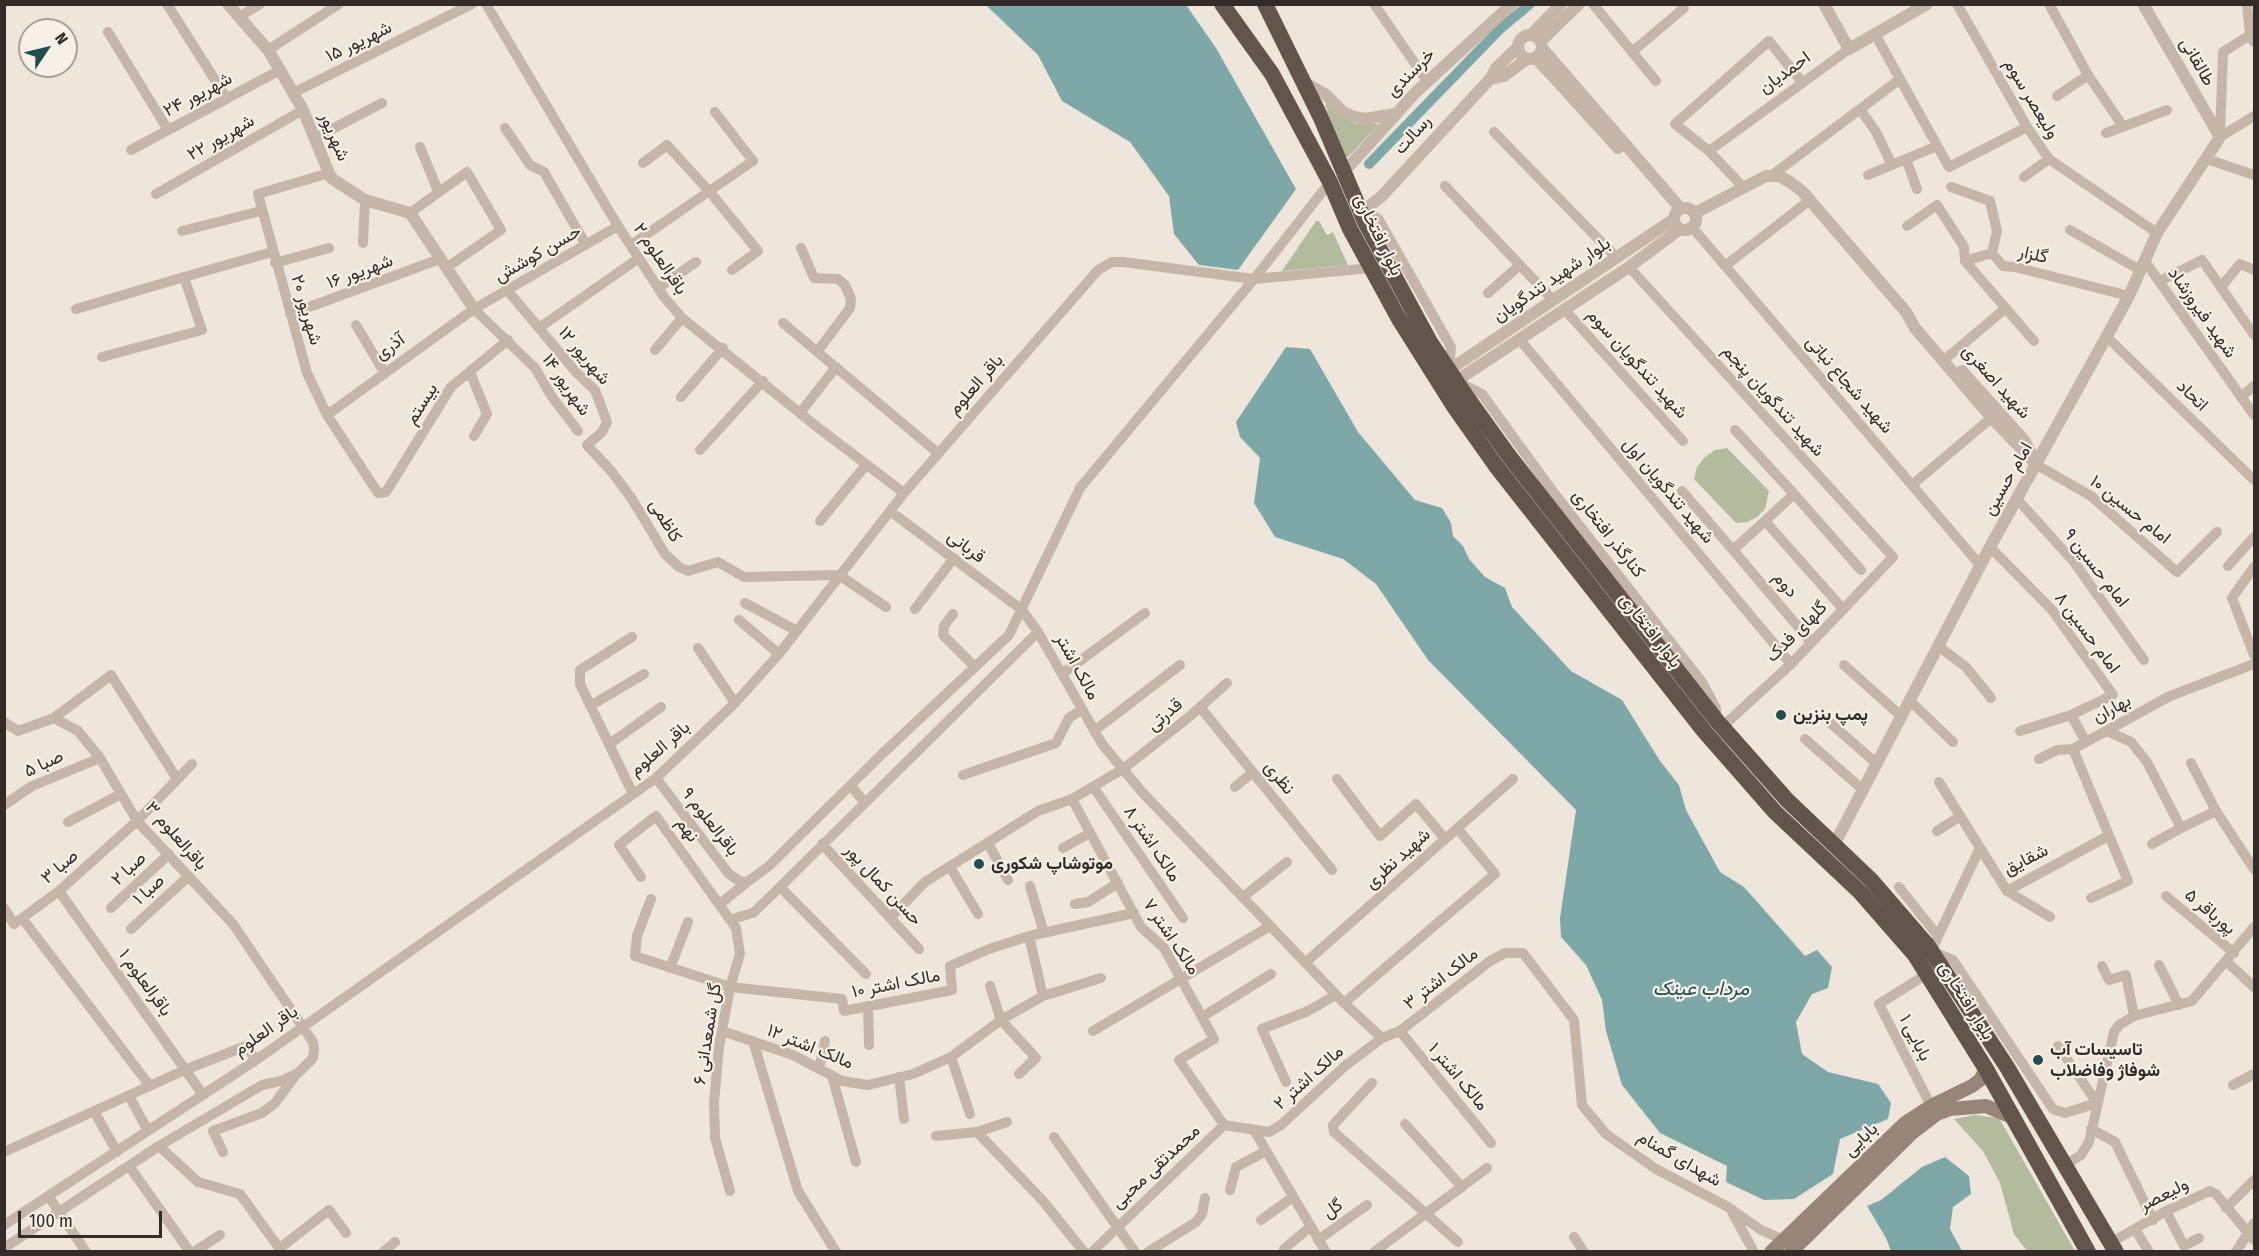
<!DOCTYPE html>
<html>
<head>
<meta charset="utf-8">
<style>
	body { margin:0 }
	#map { position:relative; width:2259px; height:1256px; overflow:hidden; background:#efe6db; font-family:"Fira Sans Condensed",sans-serif }
	canvas { display:block }
	.frame { position:absolute; inset:0; border:6px solid #332b28; pointer-events:none }
	.north { position:absolute; left:18px; top:18px; width:60px; height:60px; box-sizing:border-box; background:#f7f0e7; border:2px solid #a9a19b; border-radius:50%; rotate:55deg; font-size:16px; font-weight:700; line-height:24px; text-align:center; color:#332b28 }
	.north::after { content:''; display:block; margin:auto; width:21px; height:27px; background:#224d50; clip-path:polygon(50% 0,100% 100%,50% 72%,0 100%) }
	.scale { position:absolute; left:18px; top:1211px; width:144px; height:27px; box-sizing:border-box; border:3px solid #332b28; border-top:0; padding-left:8px; font-size:18px; line-height:21px; white-space:nowrap; color:#332b28; -webkit-text-stroke:4px #f7f0e7; paint-order:stroke }
</style>
</head>
<body>
<div id="map">
<canvas width="2259" height="1256"></canvas>
<div class="frame"></div>
<div class="north">N</div>
<div class="scale">100 m</div>
</div>
<script>
const context = document.querySelector('canvas').getContext('2d');
context.lineJoin = 'round';
function paint(path, color) { context.fillStyle = color; context.fill(path, 'evenodd'); }
const toPath = rows => new Path2D(rows.map(r => 'M' + r).join(''));
function trace(path, color, width, dash) { context.strokeStyle = color; context.lineWidth = width; context.lineCap = dash ? 'butt' : 'round'; context.setLineDash(dash || []); context.stroke(path); }
function drawText(font, color, halo, rows, align = 'center') {
  context.font = font + ' "Fira Sans Condensed",Vazirmatn,sans-serif'; context.lineWidth = 4.5; context.setLineDash([]); context.textBaseline = 'middle'; context.strokeStyle = halo; context.fillStyle = color; for (const [text, x, y, turn = 0] of rows) {
    context.save(); context.translate(x, y); context.rotate((+turn || 0) * Math.PI / 180); context.textAlign = isNaN(turn) ? turn : align; if (halo) context.strokeText(text, 0, 0); context.fillText(text, 0, 0); context.restore();
  }
}
paint(toPath([
	[1327,104,1355,124,1379,124,1348,157,1345,157,1325,105],
	[1316,221,1319,221,1327,235,1333,232,1348,265,1282,271],
	[1727,448,1769,491,1765,509,1757,517,1747,522,1736,523,1694,479,1697,467,1705,457,1715,450],
	[1975,1115,1999,1118,2075,1251,2027,1251,2014,1234,2000,1183,1983,1151,1954,1119]
]), '#b2bc9d');
paint(toPath([
	[986,5,1186,5,1216,48,1296,189,1238,270,1199,265,1174,234,1169,196,1130,142,1062,101,1038,55],
	[1286,347,1310,349,1358,432,1415,500,1442,508,1451,523,1453,536,1463,546,1469,559,1485,577,1505,588,1512,607,1571,671,1622,700,1660,761,1679,785,1686,810,1720,872,1744,887,1805,956,1817,950,1832,967,1828,988,1812,994,1796,1022,1802,1054,1828,1072,1878,1084,1891,1103,1888,1119,1840,1139,1833,1174,1794,1199,1764,1200,1726,1182,1727,1166,1660,1133,1622,1085,1606,1031,1602,1000,1586,965,1561,937,1560,918,1576,810,1428,660,1376,584,1343,559,1275,537,1254,503,1260,458,1240,437,1236,422],
	[1945,1157,1969,1176,1971,1194,1953,1207,1950,1229,1962,1251,1891,1251,1886,1238,1867,1206,1881,1200,1922,1167]
]), '#7ea7a8');
trace(toPath([
	[1369,164,1500,29,1530,4]
]), '#7ea7a8', 10);
trace(toPath([
	[167,4,227,99],
	[486,4,618,226,664,297,682,318,816,426,904,493],
	[1374,4,1427,81],
	[1593,4,1656,81],
	[1957,4,2027,127,2049,159,2157,233],
	[2049,4,2088,75,2122,125],
	[2247,4,2250,35,2254,42],
	[239,17,260,4],
	[108,32,168,130],
	[1875,34,1949,167,2027,127],
	[268,50,339,4],
	[1632,52,1684,8,1681,4],
	[293,93,472,4],
	[2057,96,2088,75],
	[1860,109,1876,132,1892,165],
	[505,128,530,165,544,172,586,245],
	[1494,132,1617,258],
	[2106,133,2167,110],
	[2220,137,2223,52,2250,35],
	[2220,137,2254,116],
	[315,138,382,103],
	[420,147,438,191],
	[131,150,280,70],
	[1709,151,1675,124,1769,41,1802,82],
	[1906,159,1917,189],
	[2207,159,2254,175],
	[643,163,667,145,709,191,758,251,732,270],
	[329,173,258,194,307,373,327,415,378,493,386,492,451,387,508,340],
	[1868,175,1937,146],
	[1771,176,1900,79],
	[2024,177,2049,159],
	[1445,186,1553,300],
	[1743,187,1709,151,1849,49],
	[1951,187,1990,201,1997,231,1992,253,2003,266,2015,267,2129,296],
	[156,194,303,110],
	[1361,212,1372,214,1379,220,1451,347,1449,370],
	[410,213,467,172,501,230,446,268],
	[1907,226,1937,205,1964,247,1965,261,2034,341],
	[1692,227,1980,565],
	[2070,230,2140,270],
	[182,231,261,211],
	[363,243,365,200],
	[631,245,753,161,715,112],
	[801,248,814,278,838,279,845,285,851,299,850,308,817,352],
	[2144,260,2254,415],
	[1965,261,1992,253],
	[275,263,329,248],
	[1725,266,1810,200],
	[1629,267,1893,557,1791,664,1722,727],
	[2160,281,2202,260,2254,335],
	[2221,287,2240,264,2254,270],
	[658,288,696,262],
	[508,291,575,371,595,390,607,422,602,432,587,445,612,472,632,499,665,554,679,567,688,571,718,562,744,577,839,575,886,607],
	[1488,293,1520,265],
	[76,309,184,277],
	[474,309,535,368,552,397,578,431],
	[1565,310,1683,441],
	[290,314,440,259],
	[783,323,938,453],
	[356,325,384,372],
	[539,328,639,258],
	[2107,337,2254,480],
	[1520,340,1791,664],
	[655,350,682,318],
	[102,357,202,330,184,277,272,252],
	[1943,361,2006,308],
	[470,372,487,414,474,436],
	[1458,382,1482,394,1551,489,1702,682,1716,708,1716,714],
	[681,397,723,348],
	[2241,397,2254,386],
	[800,413,836,367],
	[327,415,474,309,618,226],
	[1735,430,1794,494],
	[700,450,763,381],
	[2037,465,2091,496,2177,572,2217,532],
	[1912,485,1996,414],
	[1682,491,1733,550,1765,521,1843,609],
	[2017,499,2074,562,2144,660],
	[890,511,1022,610,1038,632,1102,744,1142,792,1344,1003,1382,1038],
	[820,521,866,465],
	[1765,521,1794,494,1861,570],
	[1990,547,2052,610,2113,695,2071,715,2020,731],
	[1733,550,1811,642],
	[2228,566,2254,537],
	[2254,567,2232,598,2254,655],
	[745,603,797,631],
	[915,609,954,558],
	[953,614,944,626,943,635,975,667],
	[739,620,779,654],
	[632,637,580,670,580,684,633,794],
	[1938,646,1966,667,1991,698],
	[698,648,735,703],
	[1844,665,1901,716],
	[1062,674,1145,613],
	[1909,700,1953,742],
	[590,706,644,674],
	[1200,707,1332,870],
	[2071,715,2086,742],
	[54,718,111,675,177,779],
	[1828,721,1876,763],
	[4,722,18,731,54,718,78,731,100,758,137,821,233,924,313,1042,314,1050,313,1058,298,1073,281,1081,262,1085,159,1146,4,1248],
	[1094,731,1180,665],
	[2107,731,2131,742,2147,762,2181,828,2152,844],
	[1805,739,1862,789],
	[611,743,661,707],
	[2073,749,2128,881,2091,898],
	[2039,759,2057,750,2073,749,2170,696,2254,664],
	[2191,763,2216,811,2254,869],
	[963,775,1056,743,1069,718,1082,709],
	[656,778,729,874,741,882,747,882,769,866,881,755,1009,635,1080,488,1254,279,1330,182],
	[1337,779,1380,836,1416,804,1445,839],
	[1939,782,2007,891,2050,917],
	[851,786,865,803],
	[1235,787,1253,772],
	[1094,788,1183,918],
	[4,805,32,786,100,758],
	[68,822,121,794],
	[2181,828,2216,811],
	[1937,831,1959,817],
	[988,843,1008,880],
	[822,844,919,949],
	[1063,848,1090,833],
	[1979,850,1931,951,1953,960,2053,1109,2065,1113,2097,1103,2058,1046],
	[950,867,978,914],
	[641,877,619,845,656,816,736,928,740,954,730,987,719,1047,714,1102,715,1138,730,1191],
	[1030,886,1044,933],
	[780,887,866,974],
	[1899,887,1938,936],
	[59,891,203,1095],
	[2007,891,2108,836],
	[2166,896,2234,953],
	[1243,897,1287,862],
	[651,899,637,936,635,956,730,987,842,999,844,1011,952,990,950,966,989,949,1029,936,1134,913],
	[720,904,747,882],
	[1075,904,1088,902,1118,883],
	[4,908,14,924,59,891,137,821,192,764],
	[111,908,169,854],
	[22,918,150,1086],
	[890,918,925,882,1038,811,1072,799],
	[732,919,753,913,780,887,1038,632],
	[131,929,189,876],
	[1029,936,1043,996],
	[2227,962,2254,987],
	[1305,963,1513,779],
	[2159,965,2179,1005],
	[2102,966,2109,980,2126,975,2134,1016],
	[670,968,688,922],
	[1927,974,1879,1004,1931,1106],
	[990,986,1001,1020,1036,1058,1019,1074],
	[1344,1003,1495,874,1457,828],
	[868,1006,869,1045],
	[1202,1017,1271,974],
	[722,1031,793,1055,842,1081,868,1085,913,1074,951,1057,1001,1020,1043,996,1101,978],
	[1093,1031,1270,926],
	[1400,1031,1491,1143],
	[753,1041,798,1191,836,1252],
	[951,1057,970,1114],
	[819,1069,825,1041],
	[832,1076,856,1162],
	[899,1077,904,1119],
	[1286,1082,1262,1029,1308,1011,1336,995],
	[1372,1083,1333,1125,1334,1132,1458,1242],
	[2233,1085,2254,1074],
	[129,1096,148,1131],
	[94,1111,117,1152],
	[1405,1124,1462,1187],
	[1224,1125,1179,1060,1214,1039,1164,948,1141,927,1072,799,1123,769,1189,717,1227,683],
	[2091,1129,2115,1142,2153,1220],
	[977,1132,1043,1201,1084,1252],
	[1255,1132,1326,1252],
	[936,1136,977,1132,1007,1122],
	[1054,1137,1135,1252],
	[159,1146,198,1182,240,1194,282,1252],
	[4,1152,187,1069,246,1046,256,1060],
	[223,1152,213,1131,262,1113,275,1103,295,1076],
	[2065,1165,2081,1155,2089,1142,2114,1032,2119,1025,2134,1016,2192,1001,2254,927],
	[129,1166,190,1252],
	[1230,1190,1236,1167,1266,1151],
	[49,1197,86,1252],
	[2226,1208,2254,1180],
	[2166,1211,2184,1246,2199,1238],
	[1732,1212,1754,1252],
	[1261,1220,1293,1197],
	[4,1225,256,1060,656,778,735,703,779,654,904,493,1098,270,1112,262,1123,262,1254,279,1371,268],
	[2135,1229,2149,1252],
	[1574,1237,1584,1252],
	[1318,1240,1367,1205],
	[2110,1243,2166,1211,2210,1191,2216,1194,2254,1240],
	[280,1248,329,1210,346,1233],
	[1284,1249,1310,1227],
	[194,1252,220,1235],
	[383,1252,395,1242],
	[1092,1252,1224,1125,1269,1132,1281,1125,1345,1066,1382,1038,1400,1031,1490,961,1505,953,1523,953,1574,1020,1582,1105,1606,1134,1656,1169,1728,1207,1761,1230,1784,1240],
	[1148,1252,1196,1222,1202,1214,1205,1198],
	[1374,1252,1487,1168],
	[2236,1252,2254,1223]
]), '#c5b6a9', 10);
trace(toPath([
	[228,4,268,50,280,70,303,110,331,178,365,200,410,213,474,309],
	[1824,4,1849,49,1927,4],
	[1532,34,1561,4],
	'1518 47a12 12 0 1 1 24 0a12 12 0 1 1-24 0Z',
	[1541,41,1579,4],
	[1542,48,1681,209],
	[1536,58,1618,148],
	[1490,79,1504,76,1527,59],
	[1305,83,1325,94,1343,112,1354,117,1365,119,1395,114],
	[1343,173,1416,92,1512,4],
	'1674 219a11 11 0 1 1 22 0a11 11 0 1 1-22 0Z',
	[1361,212,1381,197,1490,79,1496,68,1517,48],
	[1695,213,1766,176,1779,176,1790,182,1802,191,1906,312,1915,328,1992,418,2037,465],
	[1449,370,1674,219],
	[1962,371,2024,440,2033,457],
	[1456,381,1629,267,1680,229],
	[1834,845,1990,547,2129,296,2157,233,2220,137,2143,4]
]), '#c5b6a9', 12);
trace(toPath([
	[1771,1252,1905,1123,1931,1106,1972,1086,1980,1080,1986,1069],
	[1791,1252,1912,1133,1937,1114,1950,1109,1986,1106,2012,1117]
]), '#98857a', 14);
trace(toPath([
	[1222,4,1272,74,1330,182,1350,229,1399,319,1455,408,1496,466,1704,731,1775,812,1860,892,1915,955,1986,1069,2088,1252],
	[1265,4,1321,118,1365,222,1430,342,1468,399,1509,456,1717,721,1787,800,1871,880,1928,946,2007,1067,2116,1252]
]), '#63544e', 16);
for (const [x, y, r, color] of [
	[1781,715,6,"#224d50"],
	[979,864,6,"#224d50"],
	[2038,1060,6,"#224d50"]
]) { const dot = new Path2D(); dot.arc(x, y, r, 0, 2 * Math.PI); context.fillStyle = color; context.fill(dot); trace(dot, '#f7f0e7', 2); }
drawText('18px', '#332b28', '#f7f0e7', [
	["شهریور ۱۵",359,42,-26],
	["طالقانی",2197,62,60],
	["خرسندی",1411,73,-45],
	["احمدیان",1785,73,-36],
	["شهریور ۲۴",198,95,-28],
	["ولیعصر سوم",2031,99,59],
	["رسالت",1413,135,-48],
	["شهریور",334,137,67],
	["شهریور ۲۲",221,138,-30],
	["بلوار افتخاری",1378,235,64],
	["حسن کوشش",538,254,-30],
	["گلزار",2033,255,12],
	["باقرالعلوم ۲",660,259,56],
	["شهریور ۱۶",360,272,-20],
	["بلوار شهید تندگویان",1552,280,-34],
	["شهریور ۲۰",306,310,74],
	["شهید فیروزشاد",2202,313,55],
	["آذری",390,347,-35],
	["شهریور ۱۲",584,356,50],
	["شهید تندگویان سوم",1637,364,48],
	["شهید اصغری",1996,382,48],
	["شهریور ۱۴",566,385,55],
	["باقر العلوم",976,385,-49],
	["شهید شجاع نباتی",1849,385,49],
	["اتحاد",2192,396,44],
	["شهید تندگویان پنجم",1773,401,48],
	["بیستم",422,404,-58],
	["امام حسین",2008,479,-60],
	["شهید تندگویان اول",1668,491,50],
	["امام حسین ۱۰",2130,510,39],
	["کاظمی",665,521,59],
	["کنارگذر افتخاری",1608,534,52],
	["قربانی",966,547,37],
	["امام حسین ۹",2096,568,52],
	["دوم",1785,585,50],
	["بلوار افتخاری",1650,631,52],
	["گلهای فدک",1797,632,-45],
	["امام حسین ۸",2087,633,53],
	["مالک اشتر",1077,667,61],
	["بهاران",2112,709,-28],
	["قدرتی",1165,715,-40],
	["باقر العلوم",660,749,-41],
	["صبا ۵",44,764,-25],
	["نظری",1279,778,51],
	["باقرالعلوم ۹",710,822,52],
	["نهم",687,830,54],
	["باقرالعلوم ۳",176,836,49],
	["مالک اشتر ۸",1152,844,56],
	["شهید نظری",1398,859,-42],
	["شقایق",2026,860,-27],
	["صبا ۳",60,867,-40],
	["صبا ۲",129,869,-43],
	["حسن کمال پور",883,885,47],
	["صبا ۱",149,890,-42],
	["پورباقر ۵",2210,912,40],
	["مالک اشتر ۷",1171,937,56],
	["مالک اشتر ۳",1441,979,-38],
	["باقرالعلوم ۱",145,983,54],
	["مالک اشتر ۱۰",896,984,-11],
	["بلوار افتخاری",1966,1001,58],
	["باقر العلوم",266,1031,-35],
	["گل شمعدانی ۶",708,1034,-81],
	["بابایی ۱",1915,1038,63],
	["مالک اشتر ۱۲",810,1047,22],
	["مالک اشتر ۱",1458,1077,50],
	["مالک اشتر ۲",1309,1078,-42],
	["بابایی",1861,1140,-44],
	["شهدای گمنام",1679,1159,30],
	["محمدتقی محبی",1156,1167,-43],
	["ولیعصر",2164,1195,-27],
	["گل",1333,1209,-35]
]);
drawText('bold 18px', '#332b28', '#f7f0e7', [
	["پمپ بنزین",1793,715],
	["موتوشاپ شکوری",991,864],
	["تاسیسات آب",2050,1050],
	["شوفاژ وفاضلاب",2050,1071]
], 'left');
drawText('italic 20px', '#224d50', '#f7f0e7', [
	["مرداب عینک",1701,989]
]);
</script>
</body>
</html>
